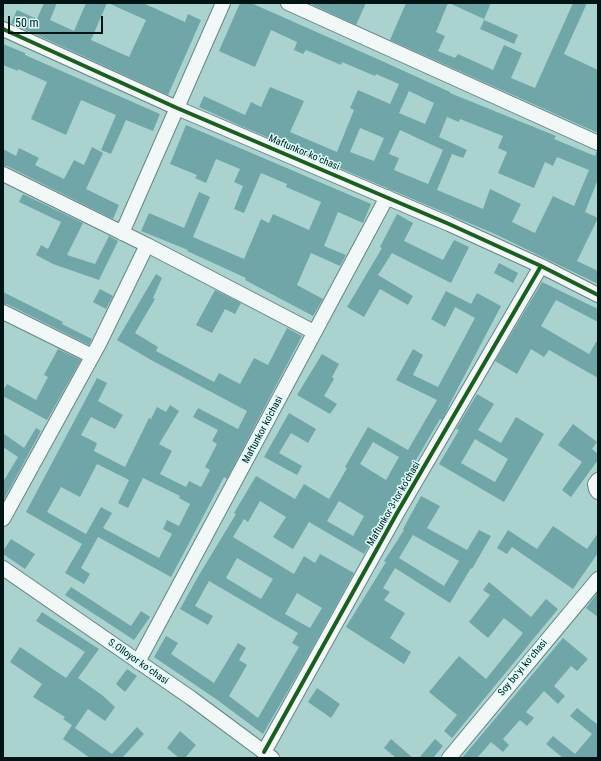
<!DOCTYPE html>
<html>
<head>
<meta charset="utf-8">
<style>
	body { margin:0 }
	#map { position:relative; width:601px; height:761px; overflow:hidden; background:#aad3d0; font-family:"Roboto Condensed",sans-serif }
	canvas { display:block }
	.frame { position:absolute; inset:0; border:4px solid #001514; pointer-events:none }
	.scale { position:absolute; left:8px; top:16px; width:95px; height:18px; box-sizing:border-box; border:2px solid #001514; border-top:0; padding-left:5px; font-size:12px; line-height:14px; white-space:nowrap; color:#001514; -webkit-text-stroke:3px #d9fdfa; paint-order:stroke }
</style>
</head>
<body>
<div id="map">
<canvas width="601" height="761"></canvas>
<div class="frame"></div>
<div class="scale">50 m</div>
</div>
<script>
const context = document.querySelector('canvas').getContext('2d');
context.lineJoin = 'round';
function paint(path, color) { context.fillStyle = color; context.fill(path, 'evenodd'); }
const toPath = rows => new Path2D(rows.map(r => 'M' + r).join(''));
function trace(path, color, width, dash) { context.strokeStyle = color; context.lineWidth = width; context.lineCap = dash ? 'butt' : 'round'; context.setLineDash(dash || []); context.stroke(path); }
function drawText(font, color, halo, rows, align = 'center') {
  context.font = font + ' "Roboto Condensed",sans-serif'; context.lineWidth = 3; context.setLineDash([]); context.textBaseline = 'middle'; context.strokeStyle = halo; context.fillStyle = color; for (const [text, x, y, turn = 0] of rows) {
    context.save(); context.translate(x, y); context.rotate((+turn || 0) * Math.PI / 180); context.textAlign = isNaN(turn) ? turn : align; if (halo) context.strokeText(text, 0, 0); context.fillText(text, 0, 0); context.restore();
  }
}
paint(toPath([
	[44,3,57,3,50,20,74,31,86,3,107,3,91,40,129,57,146,20,108,3,143,3,185,22,188,14,201,20,168,95,11,23,17,10,37,19],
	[240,3,251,3,382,61,450,92,450,93,556,136,554,139,595,156,597,151,598,151,598,179,585,212,598,218,577,261,598,271,598,284,495,234,241,126,199,107,204,96,245,115,251,102,261,107,270,87,304,101,290,132,337,152,354,110,350,108,358,90,390,104,399,84,376,74,375,76,342,62,341,65,306,50,303,54,294,50,297,42,271,30,255,67,219,51],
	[409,91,434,103,425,124,399,113],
	[447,117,459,122,460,119,503,136,498,148,507,152,498,173,534,188,545,162,553,166,557,157,589,170,574,206,553,196,535,233,512,222,521,204,490,189,483,209,437,190,452,154,463,158,467,150,439,137],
	[360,128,384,138,374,161,350,152],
	[400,130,443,150,428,184,394,170,399,158,389,154],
	[309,3,366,3,356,25],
	[406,3,448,3,436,32,445,36,438,51,455,58,458,54,493,70,504,45,522,53,511,78,535,88,573,3,587,3,564,54,598,70,598,133,390,40],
	[449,3,491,3,484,19],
	[484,20,518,35,514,44,480,29],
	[3,44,25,53,25,55,160,114,153,131,126,120,111,154,101,150,116,115,81,100,66,135,31,119,47,82,18,69,18,71,3,65],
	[186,125,371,204,363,223,338,212,324,246,346,255,340,266,311,253,297,285,323,299,313,316,245,280,246,278,187,251,188,250,141,231,149,213,184,228,199,192,210,197,193,237,244,259,261,219,269,223,273,214,309,230,321,202,286,187,287,184,261,173,244,213,234,209,243,186,234,182,240,169,216,159,206,183,195,178,197,175,170,164],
	[92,147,103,153,86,189,119,205,113,219,7,166,3,166,3,149,16,156,19,148,39,158,35,165,64,179,74,160,84,165],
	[23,194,83,223,67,255,95,264,109,236,118,241,99,280,53,264,36,255,41,245,48,249,61,222,19,202],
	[397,214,413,223,404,241,443,260,454,240,469,247,451,283,392,253,378,275,413,296,408,305,380,289,364,317,347,307,382,248,380,247],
	[499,263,518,273,513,283,494,273],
	[156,274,162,278,153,298,155,299,135,333,158,347,156,351,214,382,219,373,240,384,254,358,268,365,287,328,302,336,227,479,224,477,171,577,98,537,81,568,90,574,84,584,65,573,82,544,26,512,97,378,107,383,98,401,123,415,115,429,91,417,81,435,97,443,94,451,125,467,149,418,151,419,157,407,166,412,170,405,179,411,159,444,172,451,160,474,186,487,189,481,201,487,210,470,205,467,217,444,212,441,218,430,193,417,198,408,238,429,247,411,151,360,117,340],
	[97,464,129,480,118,503,128,508,143,478,180,496,179,498,190,504,179,526,167,520,163,529,172,534,159,558,103,528,112,513,101,507,86,534,47,512,61,487,80,497],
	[542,282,598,309,598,322,556,300,541,326,589,354,598,339,598,378,549,350,544,357,531,349,517,374,495,361],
	[100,289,113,296,106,309,93,302],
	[215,290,241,303,235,314,225,309,212,333,196,325],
	[446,291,471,304,477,293,501,306,448,407,449,407,442,420,440,419,395,496,397,497,364,554,309,522,293,549,273,537,286,517,260,501,248,522,244,519,233,537,294,574,304,556,315,563,320,554,354,573,308,656,263,734,216,699,154,657,166,636,178,643,171,654,214,683,238,643,246,648,239,660,247,665,229,696,258,718,299,647,292,643,298,633,209,581,195,606,213,616,208,625,180,609,199,575,236,514,234,513,256,476,295,499,304,484,329,499,347,468,345,467,368,427,408,450,437,400,396,380,413,349,423,355,413,375,438,387,475,318,455,307,445,327,431,319],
	[373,442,399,457,386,480,360,464],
	[339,501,364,516,353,536,327,521],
	[237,558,273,579,261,599,226,578],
	[297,593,322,608,310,628,285,614],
	[3,292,63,322,62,324,92,339,89,345,7,304,3,304],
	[58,349,81,360,47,420,3,396,3,391,7,384,36,400,48,377,44,375],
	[322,354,339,364,332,377,334,379,324,396,337,404,330,414,297,395],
	[477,394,494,404,478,430,501,443,516,417,544,434,504,502,439,464,459,430,456,429],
	[475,439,508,459,495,482,461,463],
	[289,413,316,429,308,443,291,433,279,453,302,466,297,475,264,457],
	[573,424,597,442,592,449,598,454,598,460,571,497,562,490,582,462,558,445],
	[36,428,41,431,3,501,3,482,18,457,3,447,3,433,24,448],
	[421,496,440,506,427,528,467,550,479,530,491,536,472,569,471,568,450,603,395,568,383,588,390,592,384,600,405,613,390,638,411,652,404,664,346,627,386,562,384,561,404,530,403,529],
	[413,535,459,561,444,586,399,558],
	[553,526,587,549,598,533,598,553,573,589,512,547,507,554,497,548,508,530,537,549],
	[11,539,35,554,25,569,3,554,3,551],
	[489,582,531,617,546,599,558,609,452,738,444,731,457,715,429,692,459,656,486,679,523,633,504,618,488,638,469,622,490,595,483,590],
	[71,587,131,626,141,611,150,617,134,640,65,595],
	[598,592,598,617,586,608],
	[42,612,99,649,78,678,102,695,115,707,105,721,88,709,75,728,112,754,137,727,144,734,122,758,90,758,63,739,72,725,63,719,65,717,33,697,42,684,10,662,20,647,66,678,85,652,36,621],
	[563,638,588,659,577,671,571,666,554,686,565,696,558,704,544,691,526,712,534,718,527,726,520,720,503,739,509,745,503,752,491,742,477,758,462,758],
	[127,669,137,676,125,692,116,684],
	[317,688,340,704,331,718,308,702],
	[577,708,598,725,598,758,563,758,546,744,553,736,575,754,592,734,570,716],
	[180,731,196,745,185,758,179,758,167,748],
	[391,739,413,758,396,758,384,748],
	[435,739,443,746,433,758,419,758]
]), '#71a6a8');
const minor = toPath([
	[288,3,598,143],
	[3,29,177,108,449,224,541,266,598,295],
	[3,174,147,245,314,332],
	[122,233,223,3],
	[3,312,92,356],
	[598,480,595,484,596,489,598,492],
	[3,519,99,344,147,245],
	[3,568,191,698,272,758],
	[138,662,387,197],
	[264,752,397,513,541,266],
	[449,758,598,579]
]);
trace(minor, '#678583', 16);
trace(minor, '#f2f8f8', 14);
trace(toPath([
	[3,29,177,108,449,224,541,266,598,295],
	[264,752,397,513,541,266]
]), '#1b5e20', 4);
drawText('10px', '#001514', '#d9fdfa', [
	["Maftunkor koʻchasi",304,153,23],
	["Maftunkor ko'chasi",263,430,-62],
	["Maftunkor 3-tor koʼchasi",394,504,-60],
	["S.Olloyor koʻchasi",138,662,35],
	["Soy boʻyi koʻchasi",523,668,-50]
]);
</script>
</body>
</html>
